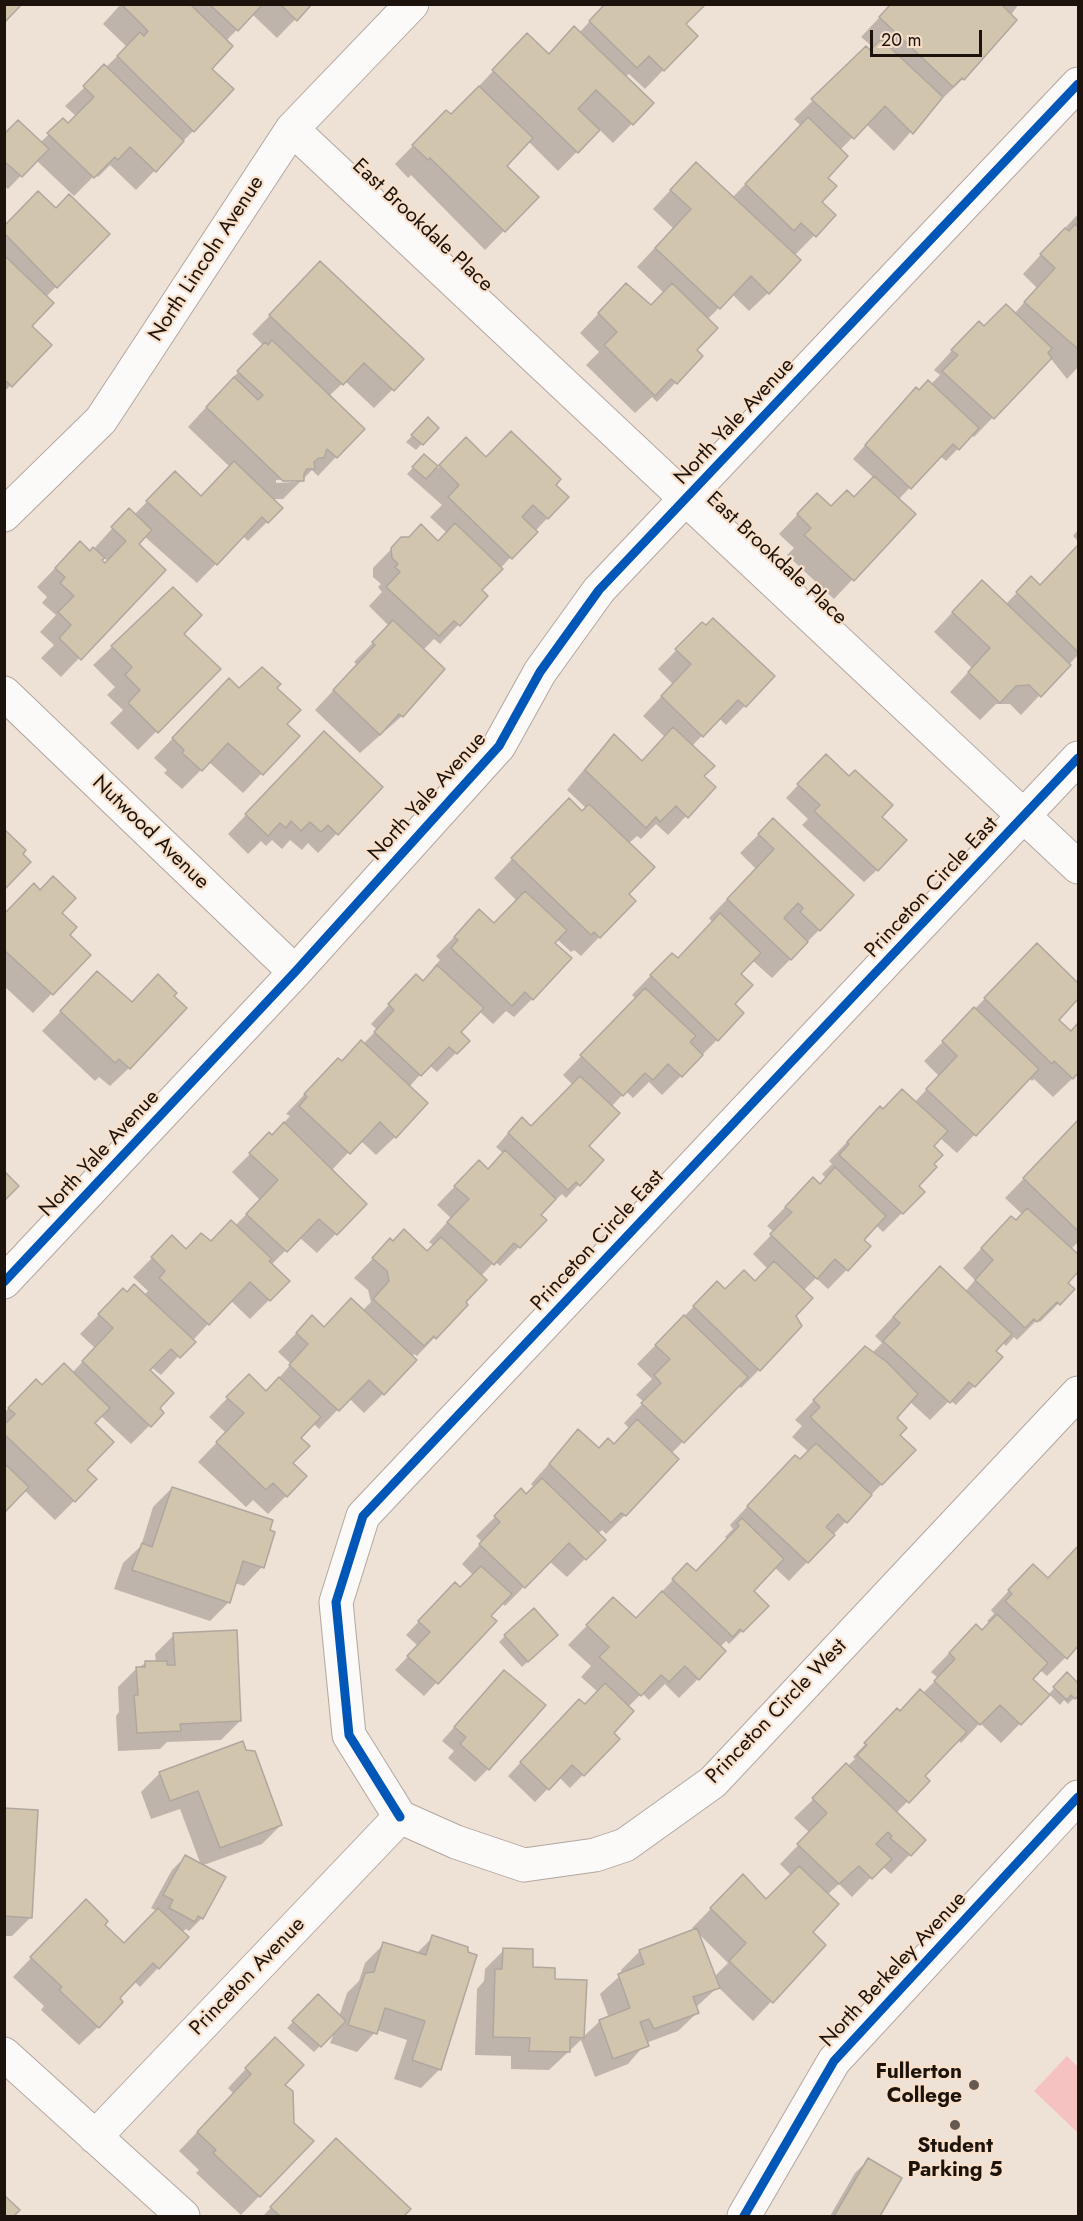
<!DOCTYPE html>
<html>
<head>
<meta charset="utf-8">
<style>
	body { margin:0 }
	#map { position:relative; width:1083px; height:2221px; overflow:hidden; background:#eee1d6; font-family:Jost,sans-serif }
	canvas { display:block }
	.frame { position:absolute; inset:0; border:6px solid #1b130c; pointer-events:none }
	.scale { position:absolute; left:870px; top:30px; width:112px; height:27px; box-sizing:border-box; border:3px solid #1b130c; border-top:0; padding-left:8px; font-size:18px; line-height:21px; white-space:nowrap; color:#1b130c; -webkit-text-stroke:4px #f8e0cb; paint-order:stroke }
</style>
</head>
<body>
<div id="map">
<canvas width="1083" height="2221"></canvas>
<div class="frame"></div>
<div class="scale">20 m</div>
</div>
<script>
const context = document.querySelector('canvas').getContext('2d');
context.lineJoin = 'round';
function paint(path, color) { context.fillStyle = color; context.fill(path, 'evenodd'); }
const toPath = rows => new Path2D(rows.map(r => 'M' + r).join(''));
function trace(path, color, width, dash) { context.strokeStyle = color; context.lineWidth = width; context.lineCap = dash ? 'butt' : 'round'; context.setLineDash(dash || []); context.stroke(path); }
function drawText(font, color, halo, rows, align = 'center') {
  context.font = font + ' Jost,sans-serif'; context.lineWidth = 4.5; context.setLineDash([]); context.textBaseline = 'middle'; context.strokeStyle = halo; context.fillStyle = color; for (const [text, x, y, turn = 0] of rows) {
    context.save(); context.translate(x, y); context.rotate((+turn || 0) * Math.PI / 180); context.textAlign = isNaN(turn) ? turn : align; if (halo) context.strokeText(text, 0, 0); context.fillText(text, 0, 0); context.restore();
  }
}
paint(toPath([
	[1067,2056,1078,2067,1078,2133,1034,2091]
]), '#f5c2c1');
paint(toPath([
	[121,4,310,4,277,38,252,14,226,41,210,69,193,131,136,190,110,165,98,177,95,175,74,196,36,160,8,189,4,186,4,136,40,143,63,120,68,125,76,116,65,106,127,47,103,24],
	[602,4,699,4,684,24,696,36,645,89,629,74,625,77,652,103,613,143,599,129,558,171,528,141,505,166,537,197,485,250,411,175,408,178,395,164,446,112,451,116,509,54,548,55,574,28,579,33,604,6],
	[892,4,1019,4,963,79,944,97,942,96,894,151,866,124,840,150,826,178,820,202,834,215,794,256,768,293,749,311,732,294,707,320,695,350,701,356,657,402,652,397,635,413,586,365,599,352,580,333,626,285,650,307,664,293,637,267,673,228,653,209,677,183,732,198,801,126,794,119,866,48,870,52,874,48,861,37],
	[55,210,108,234,46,297,30,326,50,345,4,392,4,228],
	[1078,214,1078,367,1067,379,1052,360,1048,360,974,437,971,435,946,461,940,456,898,500,914,514,834,599,787,555,794,548,779,534,798,514,831,508,854,498,874,478,853,459,903,402,931,384,940,375,934,370,960,342,1014,314,1037,288,1023,274],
	[302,282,393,389,374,408,345,381,329,396,336,457,318,476,312,470,283,499,272,499,281,508,248,541,243,536,197,583,144,536,136,544,163,570,61,677,41,658,54,645,40,632,56,615,42,603,47,597,37,587,61,562,90,553,129,510,134,515,175,473,200,498,230,467,188,427,263,345,252,334],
	[299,479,296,482,276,483,276,480],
	[103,557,108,561,104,565,100,561],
	[428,420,437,428,416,450,406,442],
	[466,440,485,459,554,485,567,497,480,590,486,596,440,644,434,639,423,650,443,669,402,716,360,753,315,710,357,665,354,662,389,626,369,606,382,592,378,587,381,584,373,577,373,568,402,538,437,543,447,533,430,517,442,505,407,474,424,456,438,468],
	[1078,530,1078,541,1073,536],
	[1078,546,1078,655,1021,715,1010,704,996,704,980,720,950,692,972,668,934,632,963,601,1006,604,1031,578,1040,586],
	[702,624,773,677,726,725,719,718,692,746,702,776,714,787,668,835,656,824,641,839,637,836,628,844,627,894,634,901,581,956,574,950,571,952,557,939,553,943,532,999,514,1017,506,1011,493,1024,479,1011,459,1032,468,1041,437,1072,429,1065,409,1087,395,1137,376,1155,360,1140,331,1171,365,1204,317,1253,299,1237,271,1265,288,1281,250,1319,230,1300,161,1375,151,1367,148,1370,158,1408,162,1413,131,1444,100,1415,92,1423,85,1470,95,1480,55,1520,24,1490,4,1511,4,1413,36,1381,42,1387,72,1373,95,1348,80,1334,123,1290,126,1294,144,1295,148,1291,133,1277,172,1238,186,1250,210,1242,235,1226,260,1200,232,1172,269,1135,271,1137,290,1116,286,1114,319,1079,363,1044,377,1030,371,1024,398,995,422,982,435,970,433,968,440,960,436,956,461,930,494,925,517,901,494,878,550,819,582,813,587,809,567,790,596,755,614,736,641,762,665,737,643,716,673,684,658,669],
	[182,634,218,669,138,750,110,723,123,710,107,695,115,687,93,665,112,647],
	[275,688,285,724,297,736,243,793,209,762,182,789,164,773,167,770,154,758,210,699,239,690],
	[305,752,381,787,318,853,308,843,302,850,290,840,282,849,272,840,266,846,261,841,248,854,228,834],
	[813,769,880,818,877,870,864,882,802,825,808,819,786,798],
	[773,820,819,930,772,978,752,960,739,974,733,1004,717,1040,662,1095,649,1082,633,1098,626,1091,611,1107,587,1146,602,1160,566,1198,562,1194,539,1215,519,1247,500,1266,495,1261,481,1276,435,1337,417,1356,414,1354,411,1357,383,1394,364,1413,349,1398,319,1429,313,1423,299,1438,286,1496,268,1514,253,1500,246,1507,198,1462,226,1433,209,1417,249,1376,266,1393,291,1364,278,1352,312,1317,324,1328,362,1311,371,1302,368,1290,354,1278,390,1241,427,1253,434,1246,429,1242,451,1218,437,1205,460,1181,488,1170,504,1154,496,1147,509,1132,531,1128,573,1085,563,1075,636,999,632,995,653,973,677,960,713,923,709,918,756,869,740,853],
	[60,913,67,935,89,955,33,1013,4,986,4,915],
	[1037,945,1078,985,1078,997,1057,1020,1070,1033,1078,1025,1078,1073,1053,1097,1034,1079,1032,1081,1029,1078,957,1153,940,1138,931,1146,932,1164,917,1186,923,1192,883,1232,876,1225,862,1240,869,1247,828,1289,816,1278,803,1291,794,1316,759,1370,741,1388,737,1385,671,1454,625,1515,606,1534,602,1530,598,1534,604,1540,567,1577,549,1561,505,1606,502,1603,489,1616,494,1621,424,1696,395,1670,418,1646,406,1635,442,1597,460,1589,473,1575,462,1564,482,1542,476,1536,521,1491,526,1496,534,1487,531,1484,578,1431,598,1450,613,1445,630,1429,624,1423,644,1402,636,1395,652,1379,637,1364,717,1283,725,1291,755,1282,768,1269,753,1254,774,1232,767,1226,794,1198,819,1185,826,1178,822,1174,832,1164,829,1161,861,1127,883,1111,915,1102,939,1076,924,1061],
	[79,992,129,1068,110,1086,99,1077,95,1081,42,1031],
	[1078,1122,1078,1242,1071,1249,1078,1256,1078,1270,1066,1283,1073,1289,1040,1322,1037,1320,1017,1340,1014,1337,1006,1346,1002,1342,994,1351,974,1386,956,1405,950,1400,930,1420,909,1401,896,1415,898,1435,914,1450,789,1581,774,1567,751,1591,767,1606,729,1644,726,1641,720,1647,698,1679,679,1698,665,1684,649,1700,642,1693,628,1707,611,1733,618,1739,570,1788,559,1777,535,1802,508,1776,566,1714,585,1706,598,1692,581,1677,591,1666,568,1645,613,1599,635,1620,687,1565,695,1573,727,1539,725,1537,733,1529,730,1525,776,1476,809,1452,792,1437,802,1426,795,1420,846,1367,872,1353,882,1343,875,1336,921,1287,965,1292,975,1280,963,1268,992,1237,1023,1215,1005,1198],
	[172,1488,262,1567,244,1586,235,1583,229,1602,210,1621,114,1589,123,1563,141,1546,153,1507],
	[1078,1548,1078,1645,1047,1676,1040,1670,1031,1679,1048,1695,1067,1674,1078,1685,1078,1694,1068,1704,1064,1700,1060,1705,1049,1694,1001,1743,980,1723,961,1743,958,1740,923,1776,928,1781,896,1813,924,1840,891,1874,882,1866,852,1897,839,1884,827,1895,810,1932,824,1945,753,2021,718,1987,695,2008,697,2013,678,2031,646,2043,628,2064,595,2077,581,2040,549,2070,511,2069,511,2056,475,2055,477,1989,484,1981,485,1969,504,1950,553,1980,583,2037,600,2021,609,2018,600,1994,622,1974,621,1970,640,1951,695,1931,692,1928,743,1876,766,1901,791,1875,780,1864,810,1833,794,1818,855,1759,853,1757,885,1723,923,1693,938,1678,931,1672,957,1645,981,1632,990,1623,987,1621,994,1614,991,1610,1014,1585,1048,1580],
	[698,1933,728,1963,714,1977],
	[174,1635,240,1721,221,1740,167,1742,160,1749,118,1751,116,1716,119,1712,118,1687,137,1668,146,1663,156,1663,155,1654],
	[505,1636,550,1641,522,1667,499,1642],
	[492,1684,488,1769,475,1782,448,1758,454,1751,442,1741],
	[160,1773,281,1825,262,1844,201,1866,202,1918,189,1931,186,1929,182,1932,158,1968,140,1987,134,1981,118,1998,98,2027,79,2045,41,2010,44,2006,13,1977,67,1920,102,1925,124,1944,157,1911,151,1908,172,1870,185,1857,201,1865,180,1809,151,1819,141,1792],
	[4,1810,31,1917,12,1936,4,1936],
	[433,1937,440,2069,421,2088,394,2079,407,2040,377,2030,357,2052,330,2043,335,2031,314,2052,287,2028,318,1996,339,2017,347,1993,359,1981,365,1963,384,1944,416,1954],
	[256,2058,283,2085,293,2123,312,2141,241,2215,196,2173,199,2170,179,2151,234,2094,228,2088],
	[317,2159,409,2209,402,2216,263,2216],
	[868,2160,900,2179,878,2216,830,2216,855,2173]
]), '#0003');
const building = toPath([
	[4,4,22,4,4,23,4,4],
	[121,4,190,4,233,46,212,69,234,89,194,132,117,56,140,32,144,36,148,31,121,4],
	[209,4,263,4,238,31,209,4],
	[280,4,312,4,297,21,280,4],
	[605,4,702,4,704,6,686,24,698,36,664,71,649,56,637,68,589,21,605,4],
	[891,4,1001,4,1017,20,964,80,962,78,953,87,879,17,891,4],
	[574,26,654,103,633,125,596,90,578,109,600,130,578,153,492,70,527,33,549,54,574,26],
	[881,39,943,97,913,134,885,106,854,139,811,99,866,46,870,50,881,39],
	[104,64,184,141,156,172,130,147,118,160,115,157,94,178,47,133,63,118,68,123,94,97,83,86,104,64],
	[479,86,533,138,507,166,539,197,505,232,430,158,428,160,412,145,446,110,451,114,479,86],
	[808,117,848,156,828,178,837,186,822,202,836,215,816,237,801,223,794,231,745,184,808,117],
	[18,120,49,149,22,177,4,161,4,134,18,120],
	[696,162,801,260,769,294,751,276,720,309,655,248,691,209,670,190,696,162],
	[38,191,56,208,69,194,110,234,57,288,4,233,4,226,38,191],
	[1075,224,1078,227,1078,349,1024,302,1055,268,1040,254,1065,228,1069,231,1075,224],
	[4,255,54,303,32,326,52,345,12,387,4,379,4,255],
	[320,261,424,359,394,391,364,363,343,385,269,315,320,261],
	[626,283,651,305,672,283,718,328,697,350,703,356,677,384,671,379,655,396,604,345,617,332,598,313,626,283],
	[1006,304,1052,348,1048,353,1052,358,994,419,942,371,958,355,951,350,979,321,984,326,1006,304],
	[272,340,365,429,337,458,327,449,324,458,319,458,314,462,315,469,307,469,304,474,304,481,283,481,206,407,234,377,258,400,263,395,237,371,265,342,268,345,272,340],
	[928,380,979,428,959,450,953,444,911,489,865,445,916,387,919,390,928,380],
	[428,417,439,428,423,445,411,435,428,417],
	[511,431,561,479,556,485,569,497,548,519,533,505,522,517,538,532,512,559,448,497,459,485,439,465,466,437,486,457,511,431],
	[424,454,438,466,426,479,412,467,424,454],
	[234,461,283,508,268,523,262,517,217,565,146,501,175,471,201,496,234,461],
	[874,476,916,514,854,581,804,535,811,528,797,514,817,493,831,506,847,490,854,497,874,476],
	[129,508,152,530,139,544,166,570,81,660,59,638,71,625,58,612,74,596,60,583,65,577,55,568,80,541,90,551,93,547,105,558,102,560,105,563,126,541,111,527,129,508],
	[455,523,503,569,482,590,488,596,460,626,454,621,439,636,386,587,400,572,395,567,398,564,392,558,391,548,401,537,409,537,421,524,438,541,455,523],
	[1078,545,1078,652,1016,592,1031,576,1040,585,1078,545],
	[982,580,1071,665,1041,697,1029,685,1016,686,1000,703,968,672,990,648,952,612,982,580],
	[173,587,202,615,184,634,221,669,158,733,128,703,140,690,125,675,132,667,111,646,173,587],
	[713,618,775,676,746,707,738,700,703,737,661,696,691,664,675,649,702,622,706,625,713,618],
	[393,620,445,669,403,717,399,714,380,735,333,690,375,645,372,642,393,620],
	[262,667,281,684,277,688,301,710,287,724,300,736,263,775,228,743,202,771,182,753,184,750,172,738,229,678,239,688,262,667],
	[673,727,715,766,704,776,716,787,688,818,676,806,660,822,656,817,646,828,585,770,614,734,642,761,673,727],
	[324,731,383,787,338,835,328,825,321,832,310,822,301,831,291,821,286,828,280,823,268,836,245,814,324,731],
	[826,754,849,776,855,770,893,805,882,817,907,840,878,871,814,811,820,805,797,784,826,754],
	[569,798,582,811,589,804,655,867,629,894,636,901,600,938,594,932,591,935,511,858,569,798],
	[773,818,854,895,820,931,800,912,803,908,798,903,784,918,808,942,791,960,727,899,774,849,758,834,773,818],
	[4,829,26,850,23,854,31,862,4,890,4,829],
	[53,876,76,898,62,913,77,927,70,935,91,955,53,995,4,950,4,914,34,883,40,890,53,876],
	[525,891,567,930,555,943,572,958,533,1000,525,992,512,1006,451,948,458,940,454,937,479,909,494,923,525,891],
	[720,913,761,953,741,974,753,985,735,1004,744,1013,718,1041,650,975,672,953,678,958,720,913],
	[1037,943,1078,983,1078,999,1059,1020,1071,1031,1078,1023,1078,1073,1073,1079,1054,1061,1052,1064,984,998,1037,943],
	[437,965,484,1008,461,1032,470,1041,457,1054,449,1047,421,1076,374,1032,394,1010,388,1004,416,974,423,981,437,965],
	[97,971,132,1002,158,974,177,993,174,996,187,1008,130,1069,119,1059,115,1063,60,1011,97,971],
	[645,988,696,1036,690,1042,703,1055,682,1077,668,1064,653,1080,645,1073,623,1096,580,1055,645,988],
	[974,1007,1039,1069,976,1136,926,1089,957,1056,942,1041,974,1007],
	[361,1040,428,1103,396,1138,380,1122,350,1154,299,1106,307,1097,304,1094,338,1058,342,1061,361,1040],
	[580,1076,620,1113,589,1146,604,1160,580,1186,576,1182,568,1190,508,1133,522,1117,531,1126,580,1076],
	[902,1089,948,1131,934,1146,943,1155,934,1164,937,1167,919,1186,925,1192,903,1214,839,1155,849,1144,847,1142,880,1106,883,1109,902,1089],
	[1078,1120,1078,1231,1023,1178,1078,1120],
	[284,1122,367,1204,337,1235,319,1219,287,1252,246,1214,278,1180,249,1153,269,1132,272,1135,284,1122],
	[505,1150,556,1199,541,1215,547,1220,520,1248,514,1243,494,1265,447,1222,469,1199,454,1186,479,1160,488,1169,505,1150],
	[835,1167,886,1216,864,1240,871,1246,848,1271,835,1259,817,1279,770,1234,792,1212,785,1207,813,1177,820,1184,835,1167],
	[4,1171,19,1186,4,1201,4,1171],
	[1027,1208,1078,1254,1078,1272,1068,1283,1075,1289,1060,1305,1057,1302,1037,1322,1034,1319,1025,1328,975,1280,993,1260,981,1248,1011,1216,1016,1220,1027,1208],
	[231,1220,272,1259,269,1261,290,1281,270,1301,250,1282,209,1325,159,1278,165,1271,151,1257,172,1235,186,1249,201,1233,211,1241,231,1220],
	[404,1229,427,1251,441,1237,487,1280,466,1302,468,1305,436,1339,434,1336,424,1346,373,1299,389,1281,387,1271,372,1258,390,1238,393,1241,404,1229],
	[774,1261,813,1298,796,1316,802,1326,760,1371,693,1306,717,1281,725,1289,744,1270,755,1281,774,1261],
	[940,1266,1012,1334,996,1351,1003,1357,975,1387,969,1382,950,1403,883,1341,900,1323,893,1317,940,1266],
	[134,1284,196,1342,180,1358,171,1349,150,1370,174,1393,160,1408,164,1413,151,1427,82,1361,113,1328,98,1314,123,1288,127,1292,134,1284],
	[351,1298,417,1360,384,1395,369,1380,339,1411,289,1365,308,1344,296,1333,312,1315,324,1327,351,1298],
	[684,1315,748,1377,684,1443,641,1403,661,1383,654,1375,670,1359,655,1345,684,1315],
	[865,1346,887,1362,918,1394,897,1418,907,1428,900,1435,916,1450,882,1485,810,1417,820,1407,813,1400,865,1346],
	[64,1363,110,1408,95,1423,114,1442,87,1470,97,1479,75,1502,4,1434,4,1425,15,1414,8,1408,36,1379,42,1385,64,1363],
	[249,1374,266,1391,279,1377,321,1417,301,1438,310,1446,293,1463,307,1476,287,1497,273,1483,266,1490,216,1442,244,1413,226,1397,249,1374],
	[637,1419,679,1459,626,1516,621,1513,611,1523,549,1464,578,1429,599,1448,608,1438,614,1444,637,1419],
	[816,1443,872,1495,847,1523,838,1514,826,1527,835,1535,808,1563,747,1506,795,1455,800,1459,816,1443],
	[4,1463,29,1487,4,1513,4,1463],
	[542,1478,606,1540,586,1560,569,1543,525,1588,479,1544,500,1522,494,1516,521,1488,526,1494,542,1478],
	[172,1487,273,1520,270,1530,275,1532,264,1568,243,1561,230,1603,132,1570,142,1543,152,1547,172,1487],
	[742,1518,784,1559,754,1591,769,1606,743,1632,740,1629,733,1637,672,1579,687,1563,696,1571,739,1526,737,1523,742,1518],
	[1078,1546,1078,1646,1067,1659,1005,1601,1012,1594,1008,1590,1033,1564,1048,1578,1078,1546],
	[481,1566,512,1594,491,1616,497,1621,438,1684,407,1656,430,1632,418,1621,455,1582,460,1587,481,1566],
	[662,1591,726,1651,699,1680,685,1666,669,1682,661,1675,641,1696,599,1657,609,1647,586,1625,613,1597,636,1618,662,1591],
	[534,1608,558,1635,528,1662,504,1635,534,1608],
	[997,1614,1048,1663,1033,1679,1050,1695,1021,1725,1000,1705,980,1725,934,1681,955,1659,949,1653,976,1624,982,1630,997,1614],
	[237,1630,241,1721,180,1724,181,1731,137,1733,134,1695,138,1695,136,1667,145,1667,145,1661,167,1661,167,1665,175,1665,173,1633,237,1630],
	[504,1670,546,1705,489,1770,460,1744,466,1737,454,1727,504,1670],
	[1067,1672,1078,1683,1078,1696,1075,1699,1071,1695,1067,1700,1053,1687,1067,1672],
	[605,1683,634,1711,614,1733,620,1739,584,1776,572,1765,549,1790,520,1762,579,1699,585,1704,605,1683],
	[920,1689,967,1732,925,1776,930,1781,909,1803,857,1755,867,1745,864,1743,897,1708,900,1711,920,1689],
	[243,1741,246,1750,255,1751,282,1825,220,1848,198,1791,170,1801,159,1772,243,1741],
	[846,1763,926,1840,911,1856,890,1838,892,1836,888,1832,876,1844,892,1859,872,1879,859,1866,839,1884,797,1844,827,1813,812,1798,846,1763],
	[4,1808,38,1810,32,1918,4,1916,4,1808],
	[185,1855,226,1877,203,1919,198,1916,195,1922,169,1908,173,1900,163,1895,185,1855],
	[799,1866,839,1904,813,1932,826,1945,773,2003,729,1961,746,1943,710,1908,743,1874,766,1899,799,1866],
	[86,1899,108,1921,105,1925,124,1943,158,1908,189,1937,159,1969,153,1963,120,1998,123,2002,99,2028,59,1990,62,1987,30,1957,86,1899],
	[697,1928,720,1988,693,1997,699,2013,654,2029,649,2019,640,2022,649,2046,613,2059,599,2020,630,2008,618,1974,644,1964,639,1950,697,1928],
	[432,1935,468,1947,468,1952,477,1955,441,2070,412,2060,425,2021,385,2008,377,2034,348,2025,365,1973,374,1972,383,1942,426,1955,432,1935],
	[503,1948,533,1949,533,1967,555,1968,555,1979,587,1980,584,2038,570,2037,570,2052,529,2051,530,2038,493,2037,495,1969,502,1969,503,1948],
	[318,1994,346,2021,321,2047,292,2021,318,1994],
	[275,2037,304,2065,285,2085,293,2091,294,2123,314,2141,260,2197,213,2153,216,2150,197,2132,251,2074,245,2068,275,2037],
	[336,2138,411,2209,404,2216,280,2216,270,2207,336,2138],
	[868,2158,902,2178,880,2216,834,2216,868,2158],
	[4,2195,20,2210,14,2216,4,2216,4,2195]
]);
paint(building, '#d2c5ae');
trace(building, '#afa79e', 1.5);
const street = toPath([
	[292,129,1078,867],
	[4,515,101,420,292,129,412,4],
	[4,693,295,972],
	[4,1282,295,972,499,746,540,672,599,590,1078,84],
	[400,1817,349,1735,336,1602,363,1516,1078,758],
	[400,1817,456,1842,524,1865,595,1855,625,1845,713,1782,1078,1393],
	[4,2054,183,2216],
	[95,2137,400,1817]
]);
const secondary = toPath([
	[744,2216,834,2061,1078,1797]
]);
trace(street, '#b2a79f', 35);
trace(secondary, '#b2a79f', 35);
trace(street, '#fcfaf9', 33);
trace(secondary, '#fcfaf9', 33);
trace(toPath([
	[4,1282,295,972,499,746,540,672,599,590,1078,84],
	[400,1817,349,1735,336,1602,363,1516,1078,758],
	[744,2216,834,2061,1078,1797]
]), '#0057b8', 9);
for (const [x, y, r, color] of [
	[974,2085,6,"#655b53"],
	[955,2125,6,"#655b53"]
]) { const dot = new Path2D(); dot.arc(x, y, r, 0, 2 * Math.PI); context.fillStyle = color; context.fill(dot); trace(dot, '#f8e0cb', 2); }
drawText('21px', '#1b130c', '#f8e0cb', [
	["East Brookdale Place",422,226,43],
	["North Lincoln Avenue",207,259,-57],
	["North Yale Avenue",735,422,-47],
	["East Brookdale Place",776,559,43],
	["North Yale Avenue",428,797,-48],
	["Nutwood Avenue",150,833,44],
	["Princeton Circle East",932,888,-47],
	["North Yale Avenue",100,1154,-47],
	["Princeton Circle East",598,1241,-47],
	["Princeton Circle West",777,1712,-46],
	["North Berkeley Avenue",894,1970,-47],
	["Princeton Avenue",248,1977,-46]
]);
drawText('bold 21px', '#1b130c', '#f8e0cb', [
	["Fullerton",962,2073],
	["College",962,2097],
	["Student",955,2147,"center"],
	["Parking 5",955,2171,"center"]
], 'right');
</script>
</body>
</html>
